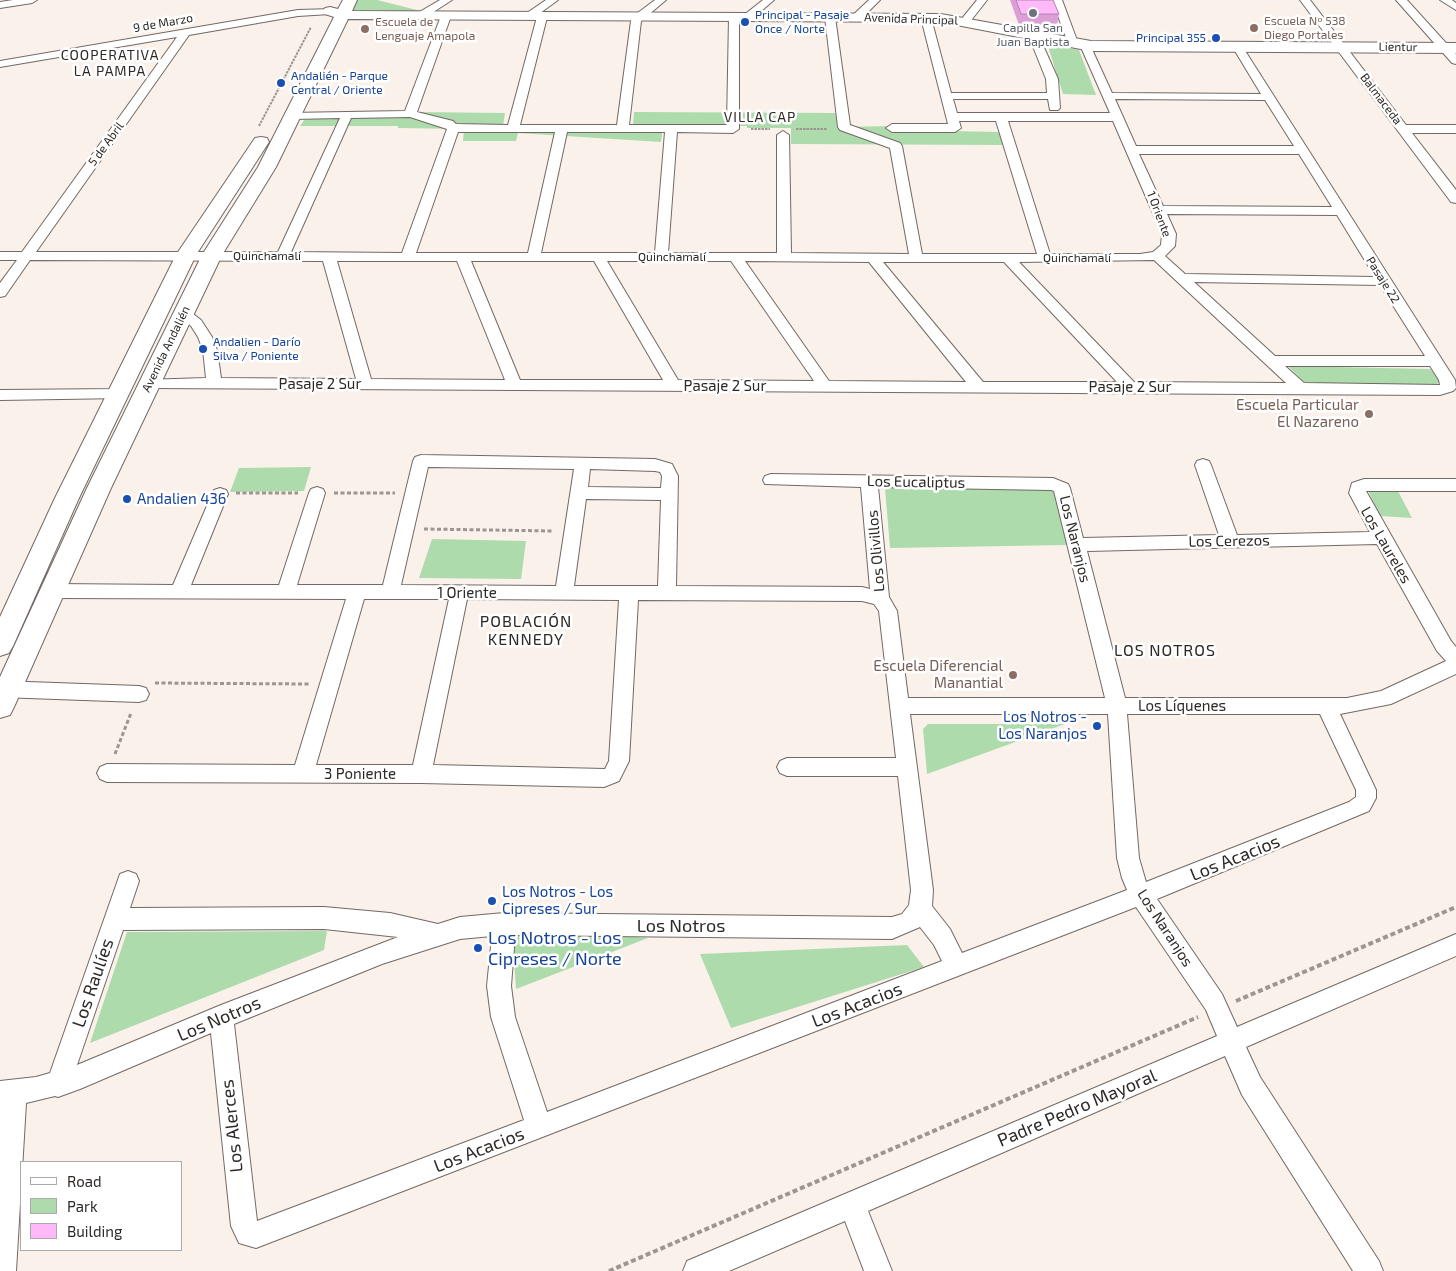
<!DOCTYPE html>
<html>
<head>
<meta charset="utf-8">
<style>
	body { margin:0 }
	#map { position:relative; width:1456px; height:1271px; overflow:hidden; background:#fbf1eb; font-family:"Exo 2",sans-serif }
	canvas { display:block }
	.legend { position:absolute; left:20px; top:1161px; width:162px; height:90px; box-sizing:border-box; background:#fff; border:1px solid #aba9a9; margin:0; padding:6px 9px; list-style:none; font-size:15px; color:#2d2927 }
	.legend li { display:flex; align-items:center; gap:10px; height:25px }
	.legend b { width:25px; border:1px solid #aba9a9 }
</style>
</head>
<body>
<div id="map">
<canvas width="1456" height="1271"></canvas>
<ul class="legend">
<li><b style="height:6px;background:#fff"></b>Road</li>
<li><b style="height:14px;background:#addbac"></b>Park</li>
<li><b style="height:14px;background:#ffb9f8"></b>Building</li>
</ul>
</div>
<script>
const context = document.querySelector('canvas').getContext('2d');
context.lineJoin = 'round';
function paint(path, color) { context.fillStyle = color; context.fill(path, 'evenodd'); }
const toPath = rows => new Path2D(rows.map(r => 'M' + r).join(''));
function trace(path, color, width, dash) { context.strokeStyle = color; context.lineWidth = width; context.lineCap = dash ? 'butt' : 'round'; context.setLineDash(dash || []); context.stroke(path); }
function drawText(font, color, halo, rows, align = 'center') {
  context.font = font + ' "Exo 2",sans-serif'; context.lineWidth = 5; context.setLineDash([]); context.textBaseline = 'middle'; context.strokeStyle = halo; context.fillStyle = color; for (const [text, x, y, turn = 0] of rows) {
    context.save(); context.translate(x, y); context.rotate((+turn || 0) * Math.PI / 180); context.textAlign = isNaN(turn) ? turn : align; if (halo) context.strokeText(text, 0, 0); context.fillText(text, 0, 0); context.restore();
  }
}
paint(toPath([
	[356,0,377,0,421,11,352,11],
	[1047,43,1079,50,1096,95,1063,94],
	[417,112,505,113,503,126,633,125,634,112,835,113,839,127,948,125,950,131,999,132,1004,145,791,144,791,128,747,128,747,126,663,126,661,142,518,133,516,141,463,141,464,129,398,128,398,126,300,126,305,119,428,117],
	[1288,366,1430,369,1440,381,1435,386,1306,384],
	[311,467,304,491,230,492,239,468],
	[885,488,1054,488,1067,545,890,548],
	[1368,490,1398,491,1412,518,1379,516],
	[432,539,526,541,521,579,419,578],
	[928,724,1065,724,927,774,923,729],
	[512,928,648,938,516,989],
	[327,931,324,950,90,1043,127,932],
	[907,945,924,967,731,1028,700,954]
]), '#addbac');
const minor = toPath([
	[13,0,37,0,32,3,0,8,0,2,13,0],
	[440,0,452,0,424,18,416,18,415,16,416,14,440,0],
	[546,0,558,0,532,19,524,19,523,17,524,15,546,0],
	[655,0,666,0,641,21,629,125,727,125,729,17,734,14,739,17,739,129,733,133,677,132,668,253,777,253,777,135,783,131,789,135,791,253,909,254,890,148,840,130,838,127,825,17,826,15,830,14,835,17,850,125,900,143,902,146,922,254,1037,254,996,121,959,121,961,128,955,132,892,132,886,128,892,124,948,124,921,18,922,16,926,15,931,18,951,93,1047,93,1046,79,1028,34,1033,31,1038,34,1058,79,1060,108,1058,110,1050,110,1048,99,953,99,957,113,1110,113,1080,45,1085,42,1090,45,1112,93,1261,94,1232,46,1237,43,1242,46,1455,380,1456,388,1453,391,1440,395,149,388,144,386,141,383,144,380,206,378,203,350,198,337,191,326,176,313,178,310,183,309,188,310,201,320,212,337,217,350,221,378,356,379,323,261,30,260,5,296,0,297,0,283,17,260,0,260,0,252,22,252,177,37,0,67,0,61,298,10,334,9,335,11,334,13,330,14,298,16,189,35,36,252,278,252,340,118,293,119,289,117,287,115,289,113,405,111,441,16,446,13,451,16,417,112,453,121,456,124,508,125,537,17,542,14,547,17,520,125,617,125,631,21,635,15,655,0],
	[1115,99,1265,100,1294,146,1136,146,1115,99],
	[410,117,447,129,402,253,291,252,351,118,410,117],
	[1008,121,1113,121,1162,234,1161,245,1153,252,1140,254,1050,254,1008,121],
	[458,132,555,132,528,253,416,253,458,132],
	[567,132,665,132,655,253,541,253,567,132],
	[1139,154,1299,154,1332,207,1163,206,1139,154],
	[1167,214,1337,215,1375,277,1185,274,1165,256,1175,246,1176,234,1167,214],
	[1154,260,1286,383,1134,382,1019,262,1154,260],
	[337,261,457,261,505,380,371,379,337,261],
	[471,261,594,261,663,380,520,380,471,261],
	[607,261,731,261,814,381,678,380,607,261],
	[745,261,869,262,966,382,829,381,745,261],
	[883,262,1004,262,1117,382,983,382,883,262],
	[1194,282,1380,285,1425,356,1275,356,1194,282],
	[1285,366,1430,366,1439,380,1440,385,1304,383,1285,366],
	[763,0,774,0,752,19,744,19,743,17,744,15,763,0],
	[869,0,880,0,861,19,853,19,852,17,853,15,869,0],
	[977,0,987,0,969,23,961,23,960,21,977,0],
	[1052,0,1062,0,1078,43,1077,45,1073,46,1068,43,1052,0],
	[1300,0,1310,0,1406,125,1456,125,1456,133,1412,133,1456,190,1456,203,1451,202,1300,0],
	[1396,0,1407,0,1456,54,1456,64,1452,63,1396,0],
	[1440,0,1452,0,1456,3,1456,10,1440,0],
	[118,389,123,390,126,394,123,398,0,400,0,390,118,389],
	[421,455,655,459,672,464,678,476,676,586,862,587,870,589,861,487,765,484,763,480,765,476,771,474,1053,478,1068,484,1070,488,1083,538,1219,535,1195,465,1197,461,1203,459,1209,461,1211,465,1237,535,1370,532,1349,493,1352,483,1364,479,1456,479,1456,491,1366,491,1451,641,1456,647,1456,674,1391,704,1340,714,1376,790,1376,798,1369,811,1157,899,1222,994,1237,1027,1456,934,1456,956,1246,1047,1260,1077,1379,1261,1383,1271,1353,1271,1242,1095,1225,1056,868,1211,892,1271,864,1271,845,1221,729,1271,683,1271,687,1261,1217,1036,1206,1010,1136,907,256,1248,239,1243,231,1226,211,1033,80,1089,58,1097,55,1096,26,1103,16,1271,0,1271,0,1081,36,1077,50,1073,120,874,128,871,136,874,139,881,130,908,324,907,390,913,438,924,460,917,504,913,892,917,902,914,909,905,911,890,898,776,787,776,780,773,777,767,780,761,787,758,896,758,879,611,874,604,862,601,638,600,629,761,619,781,604,787,421,783,107,782,100,779,97,773,100,767,107,764,295,765,346,599,53,598,47,596,44,591,47,586,53,584,173,585,212,494,214,490,220,488,226,490,228,494,191,585,279,585,309,493,311,489,317,487,323,489,325,493,297,585,383,585,413,461,415,457,421,455],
	[428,467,574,469,556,586,401,585,428,467],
	[590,469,655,471,660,472,662,476,661,488,588,487,590,469],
	[878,487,1051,490,1054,491,1105,698,908,698,897,611,889,597,878,487],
	[586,499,661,500,658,586,574,586,586,499],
	[1377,544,1437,651,1446,661,1381,691,1347,698,1125,698,1087,551,1377,544],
	[364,599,449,599,413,765,316,765,364,599],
	[467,599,619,600,609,761,605,769,433,765,467,599],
	[910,714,1108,714,1117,858,1122,878,1127,890,962,953,950,929,932,906,933,890,910,714],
	[1127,714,1320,714,1356,790,1356,797,1349,802,1146,882,1139,858,1127,714],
	[920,927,934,945,942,961,547,1112,515,1017,511,986,515,935,892,939,920,927],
	[324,929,398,937,221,1005,77,1065,123,930,324,929],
	[492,936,487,986,491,1017,524,1120,257,1221,234,1024,382,964,460,939,492,936],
	[0,681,139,686,146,688,149,694,146,700,139,702,0,697,0,681]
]);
const secondary = toPath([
	[343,0,357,0,352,11,941,14,1091,41,1456,43,1456,53,1091,51,941,22,348,19,276,167,222,255,111,488,14,707,10,715,0,718,0,677,87,488,202,255,258,167,334,17,325,14,323,11,325,8,330,7,338,9,343,0],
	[261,137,267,138,269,142,196,255,79,498,13,646,9,653,0,656,0,617,55,498,176,255,255,138,261,137]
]);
trace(minor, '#726964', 2);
trace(secondary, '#726964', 2);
trace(toPath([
	[259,126,311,27],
	[751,129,770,129],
	[796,129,827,129]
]), '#9d9591', 2, [2.5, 1]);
trace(toPath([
	[236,493,298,493],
	[334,493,395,493],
	[424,529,553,531],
	[155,683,309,684],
	[115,754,131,713]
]), '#9d9591', 3, [4, 2.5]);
trace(toPath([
	[1236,1001,1456,907],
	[609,1271,1198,1017]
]), '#9d9591', 4, [5, 3]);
paint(minor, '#fff');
paint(secondary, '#fff');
paint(toPath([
	[1010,0,1053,0,1059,14,1057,25,1019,25]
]), '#db9fd5');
const building = toPath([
	[1016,0,1053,0,1059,14,1021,14,1016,0]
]);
paint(building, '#ffb9f8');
trace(building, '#b282ae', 1);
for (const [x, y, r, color] of [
	[1033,13,5,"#6b7280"],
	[745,22,5,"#1a4fb4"],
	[1254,28,5,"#8d6e63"],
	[365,29,5,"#8d6e63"],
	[1216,38,5,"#1a4fb4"],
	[281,83,5,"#1a4fb4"],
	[203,349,5,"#1a4fb4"],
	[1369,414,5,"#8d6e63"],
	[127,499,5,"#1a4fb4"],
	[1013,675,5,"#8d6e63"],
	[1097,726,5,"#1a4fb4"],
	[492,901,5,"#1a4fb4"],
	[478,948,5,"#1a4fb4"]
]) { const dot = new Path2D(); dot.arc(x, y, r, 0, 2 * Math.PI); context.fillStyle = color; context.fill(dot); trace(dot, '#fff', 2); }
drawText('12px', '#164399', '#fff', [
	["Principal - Pasaje",755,15],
	["Once / Norte",755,29],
	["Principal 355",1206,38,"right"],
	["Andalién - Parque",291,76],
	["Central / Oriente",291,90],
	["Andalien - Darío",213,342],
	["Silva / Poniente",213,356]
], 'left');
drawText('12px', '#2d2927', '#fff', [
	["Avenida Principal",911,19,2],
	["9 de Marzo",163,23,-10],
	["Lientur",1398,47,1],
	["Balmaceda",1381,99,53],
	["5 de Abril",106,144,-54],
	["1 Oriente",1159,214,69],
	["Quinchamalí",267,256],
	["Quinchamalí",672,257],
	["Quinchamalí",1077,258],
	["Pasaje 22",1383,280,58],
	["Avenida Andalién",166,349,-64]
]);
drawText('12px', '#785e54', '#fff', [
	["Escuela Nº 538",1264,21],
	["Diego Portales",1264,35],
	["Escuela de",375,22],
	["Lenguaje Amapola",375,36]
], 'left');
drawText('12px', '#5b616d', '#fff', [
	["Capilla San",1033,28],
	["Juan Baptista",1033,42]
]);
context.letterSpacing = '1px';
drawText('14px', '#2d2927', '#fff', [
	["COOPERATIVA",110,55],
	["LA PAMPA",110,71],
	["VILLA CAP",760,117]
]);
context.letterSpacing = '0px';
drawText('15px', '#2d2927', '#fff', [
	["Pasaje 2 Sur",320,384],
	["Pasaje 2 Sur",725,386],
	["Pasaje 2 Sur",1130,387],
	["Los Eucaliptus",916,482,1],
	["Los Naranjos",1075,539,76],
	["Los Cerezos",1229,541,-1],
	["Los Laureles",1386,545,60],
	["Los Olivillos",876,551,-95],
	["1 Oriente",467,593],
	["Los Líquenes",1182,706],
	["3 Poniente",360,774],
	["Los Naranjos",1165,928,57]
]);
drawText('15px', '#785e54', '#fff', [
	["Escuela Particular",1359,405],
	["El Nazareno",1359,422],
	["Escuela Diferencial",1003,666],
	["Manantial",1003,683]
], 'right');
drawText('15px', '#164399', '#fff', [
	["Andalien 436",137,499],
	["Los Notros -",1087,717,"right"],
	["Los Naranjos",1087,734,"right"],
	["Los Notros - Los",502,892],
	["Cipreses / Sur",502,909]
], 'left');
context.letterSpacing = '1px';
drawText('16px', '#2d2927', '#fff', [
	["POBLACIÓN",526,622],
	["KENNEDY",526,640],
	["LOS NOTROS",1165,651]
]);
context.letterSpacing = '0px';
drawText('18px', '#2d2927', '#fff', [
	["Los Acacios",1235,858,-22],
	["Los Notros",681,926],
	["Los Raulíes",93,983,-71],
	["Los Acacios",857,1005,-21],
	["Los Notros",219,1019,-23],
	["Padre Pedro Mayoral",1077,1108,-23],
	["Los Alerces",232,1126,-96],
	["Los Acacios",479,1150,-21]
]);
drawText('18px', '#164399', '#fff', [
	["Los Notros - Los",488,938],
	["Cipreses / Norte",488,959]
], 'left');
</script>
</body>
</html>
